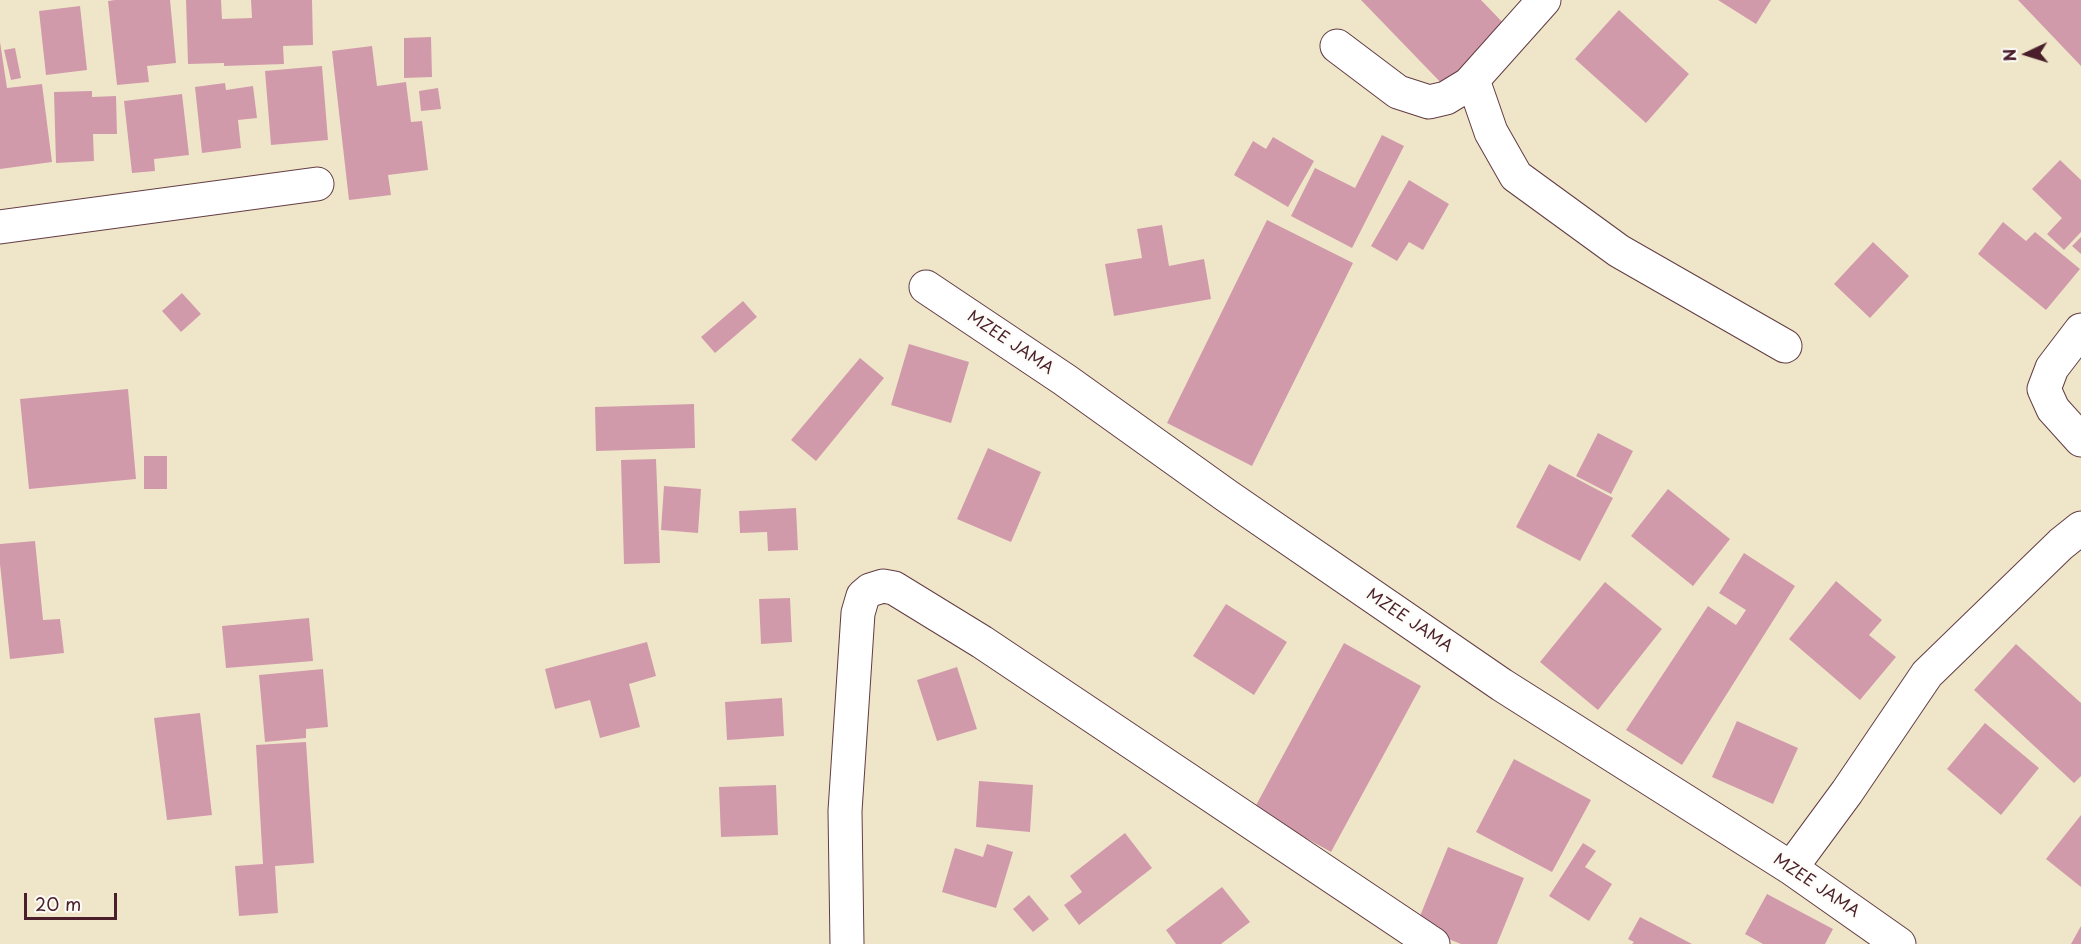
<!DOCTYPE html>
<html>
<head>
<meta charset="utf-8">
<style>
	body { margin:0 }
	#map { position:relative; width:2081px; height:944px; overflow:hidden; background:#efe6ca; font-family:"Playpen Sans",sans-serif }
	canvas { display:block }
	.north { position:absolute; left:1997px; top:24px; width:60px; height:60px; -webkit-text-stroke:4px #fdfcf7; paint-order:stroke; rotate:266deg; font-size:16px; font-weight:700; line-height:24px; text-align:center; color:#4a1f2b }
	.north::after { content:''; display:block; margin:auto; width:21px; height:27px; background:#4a1f2b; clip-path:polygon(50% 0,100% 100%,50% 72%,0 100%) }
	.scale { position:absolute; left:24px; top:893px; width:93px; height:27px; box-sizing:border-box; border:3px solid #4a1f2b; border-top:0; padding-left:8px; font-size:18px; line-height:21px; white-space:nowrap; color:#4a1f2b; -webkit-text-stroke:4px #fdfcf7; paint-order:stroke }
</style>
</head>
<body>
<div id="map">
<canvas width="2081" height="944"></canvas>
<div class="north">N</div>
<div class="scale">20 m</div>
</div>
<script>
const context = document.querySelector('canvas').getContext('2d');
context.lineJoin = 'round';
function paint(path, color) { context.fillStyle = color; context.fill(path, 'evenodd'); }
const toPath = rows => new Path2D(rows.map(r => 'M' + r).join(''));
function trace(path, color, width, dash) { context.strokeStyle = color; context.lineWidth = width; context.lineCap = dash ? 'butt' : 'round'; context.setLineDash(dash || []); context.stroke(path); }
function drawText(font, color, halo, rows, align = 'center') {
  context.font = font + ' "Playpen Sans",sans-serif'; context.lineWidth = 4.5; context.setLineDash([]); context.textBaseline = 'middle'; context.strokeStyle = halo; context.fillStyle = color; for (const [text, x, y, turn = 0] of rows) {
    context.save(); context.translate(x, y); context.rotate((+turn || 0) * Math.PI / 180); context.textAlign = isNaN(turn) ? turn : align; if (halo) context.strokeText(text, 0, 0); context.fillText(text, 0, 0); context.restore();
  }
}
paint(toPath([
	[115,0,170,0,176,63,147,66,149,82,117,85,108,1],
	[186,0,221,0,222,19,252,18,251,0,312,0,313,45,283,46,284,64,224,66,224,63,188,64],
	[1361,0,1481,0,1510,30,1448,90],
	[1718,0,1771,0,1756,24],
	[2018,0,2081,0,2081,66],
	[80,6,87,70,46,75,39,11],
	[1619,10,1689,74,1646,123,1575,59],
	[431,37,432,77,404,78,404,38],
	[0,42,7,88,42,84,52,162,0,169],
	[372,46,377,86,406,82,411,122,422,121,428,170,388,175,391,195,349,200,332,51],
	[15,48,21,78,11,80,4,50],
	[322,66,328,140,271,145,265,71],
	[225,83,226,90,253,86,257,118,238,120,241,148,202,153,195,87],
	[438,88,441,109,421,111,419,91],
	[92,91,92,97,116,96,117,134,93,134,94,161,56,163,54,92],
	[182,94,189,155,154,159,155,171,132,173,124,101],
	[1382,135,1404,146,1352,248,1291,216,1315,168,1355,188],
	[1273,137,1314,161,1288,207,1234,175,1253,141,1266,149],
	[2060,160,2081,180,2081,232,2064,250,2047,234,2062,218,2032,189],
	[1409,180,1449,204,1423,250,1409,242,1397,261,1371,246],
	[1267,220,1353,263,1252,466,1167,423],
	[2003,222,2026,241,2035,232,2080,269,2046,310,1978,254],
	[1162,225,1169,266,1204,259,1211,299,1114,316,1105,264,1142,258,1137,229],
	[2081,237,2081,254,2072,246],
	[1873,242,1909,276,1870,318,1834,284],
	[182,293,201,314,181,332,162,311],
	[743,301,757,317,715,353,701,337],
	[909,344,969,362,951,423,891,405],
	[860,358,884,378,816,461,791,440],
	[128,389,136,479,29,489,20,399],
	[694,404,695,448,596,451,595,407],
	[1598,433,1633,451,1611,494,1576,476],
	[988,448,1041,472,1011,542,957,519],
	[144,456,167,456,167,489,144,489],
	[656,459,660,563,624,564,621,460],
	[1549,464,1613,498,1580,561,1516,527],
	[664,486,701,489,698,533,661,530],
	[1668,489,1730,539,1693,586,1631,536],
	[796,508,798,550,768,551,767,532,740,533,739,511],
	[35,541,43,620,60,619,64,653,10,659,0,564,0,544],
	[1744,553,1795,586,1682,765,1626,730,1708,606,1736,625,1746,610,1719,593],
	[1836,581,1882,620,1869,635,1896,657,1860,700,1789,639],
	[1605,582,1662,629,1598,710,1540,662],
	[790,598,792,642,761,644,759,599],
	[1226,604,1287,642,1254,695,1193,656],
	[309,618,313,661,226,668,222,626],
	[647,642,656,676,629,684,640,727,600,738,590,700,555,709,545,669],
	[1344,643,1421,686,1331,852,1254,809],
	[2016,644,2081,703,2081,776,2074,783,1974,690],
	[957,667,977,729,937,741,917,680],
	[323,669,328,727,306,729,306,738,265,742,259,675],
	[782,698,784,736,727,740,725,702],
	[200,713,212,815,167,820,154,718],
	[1737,721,1798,748,1773,804,1712,777],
	[1985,723,2039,768,2001,815,1947,769],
	[306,742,314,863,275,866,278,913,239,916,235,866,263,864,256,745],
	[1514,759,1591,800,1552,872,1476,832],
	[979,781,1033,785,1030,832,976,827],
	[776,785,778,835,721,837,719,787],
	[2081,815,2081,887,2046,859],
	[1125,833,1152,868,1079,925,1064,905,1082,892,1070,876],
	[1583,843,1596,851,1585,867,1612,884,1589,921,1549,896],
	[987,844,1013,852,996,908,942,892,955,848,983,857],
	[1448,847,1524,878,1497,944,1461,944,1416,926],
	[1222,887,1250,922,1221,944,1176,944,1166,930],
	[1767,894,1833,929,1825,944,1763,944,1745,934],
	[1029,895,1049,919,1033,932,1013,909],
	[1640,917,1692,944,1632,944,1634,942,1628,939],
	[2081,926,2081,944,2071,944]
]), '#d19aaa');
const street = toPath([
	[1337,46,1398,92,1429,102,1446,98,1469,84,1544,0],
	[1473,80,1491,132,1516,176,1619,251,1785,346],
	[0,227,317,184],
	[926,287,1065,380,1227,496,1502,685,1791,868,1899,944],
	[2081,330,2052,368,2044,389,2053,409,2081,440],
	[1791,868,1847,792,1927,674,2061,544,2081,528],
	[847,944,845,811,858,613,863,596,870,590,883,586,894,588,982,642,1433,944]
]);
trace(street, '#633d43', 35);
trace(street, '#fff', 33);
drawText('16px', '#4a1f2b', '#fdfcf7', [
	["MZEE JAMA",1010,343,34],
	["MZEE JAMA",1409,621,34],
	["MZEE JAMA",1816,886,34]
]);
</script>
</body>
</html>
